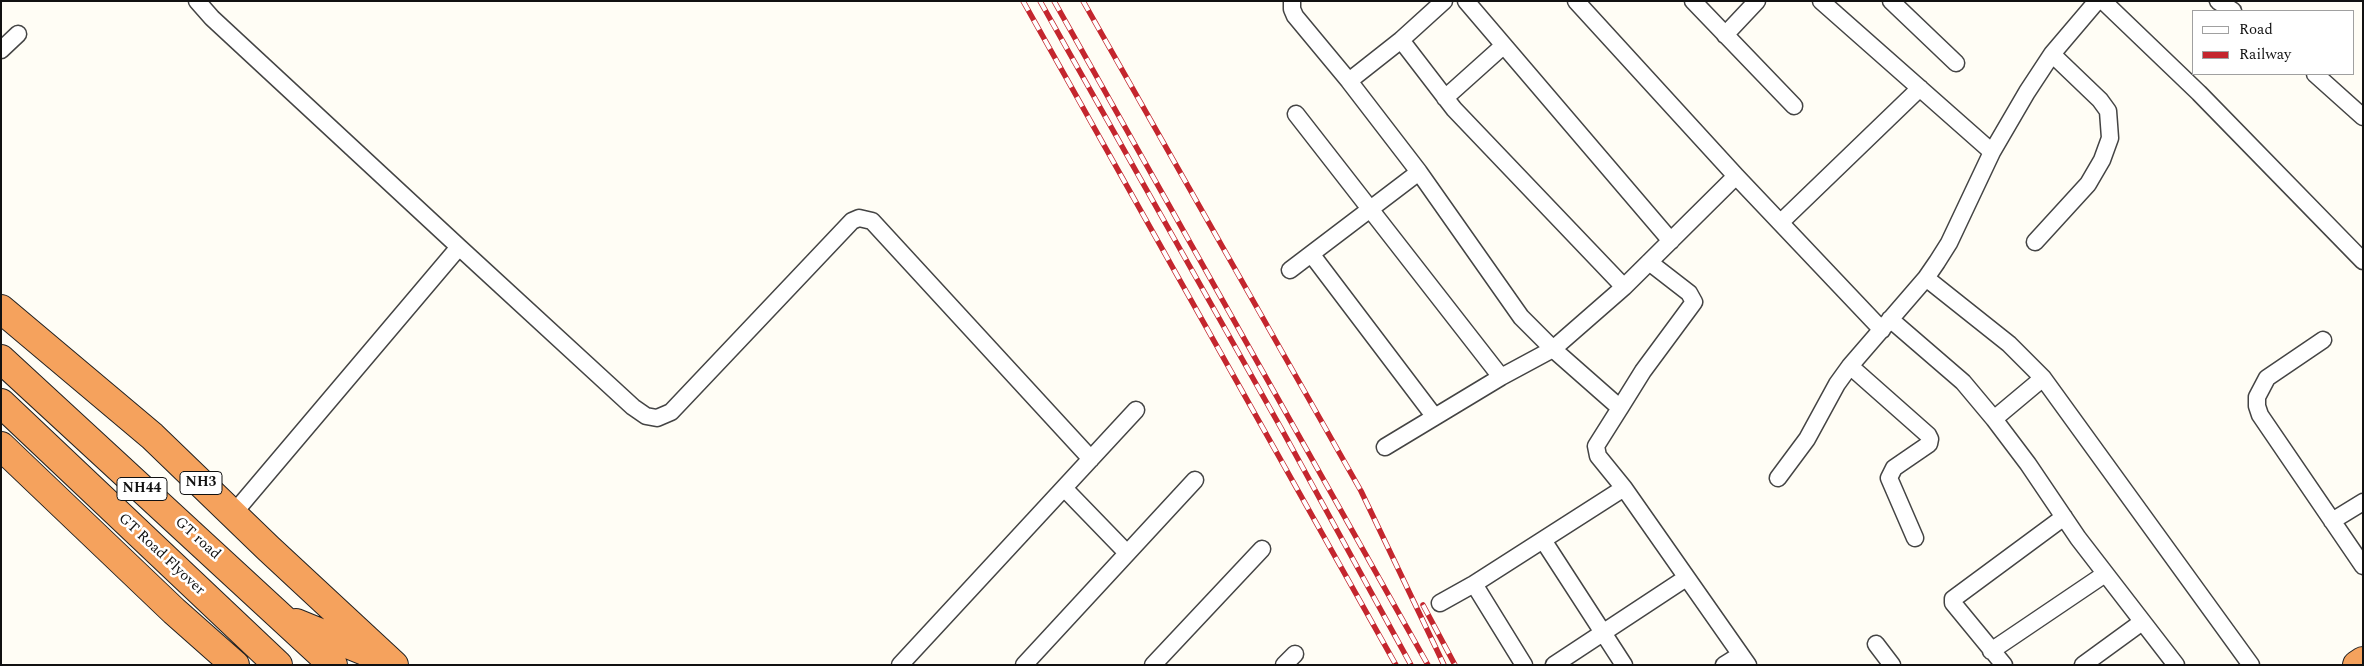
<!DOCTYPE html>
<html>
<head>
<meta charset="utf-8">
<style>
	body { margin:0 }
	#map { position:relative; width:2364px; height:666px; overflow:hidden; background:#fffdf5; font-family:Spectral,serif }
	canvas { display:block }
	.frame { position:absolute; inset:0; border:2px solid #111; pointer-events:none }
	.legend { position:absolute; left:2192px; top:10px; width:162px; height:65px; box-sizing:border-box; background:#fff; border:1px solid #a0a0a0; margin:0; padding:6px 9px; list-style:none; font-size:15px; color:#111 }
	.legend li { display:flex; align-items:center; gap:10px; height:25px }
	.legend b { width:25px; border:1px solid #a0a0a0 }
</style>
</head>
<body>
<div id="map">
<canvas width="2364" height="666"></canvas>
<div class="frame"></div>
<ul class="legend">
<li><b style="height:6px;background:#fff"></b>Road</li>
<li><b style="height:6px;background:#c4262e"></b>Railway</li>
</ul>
</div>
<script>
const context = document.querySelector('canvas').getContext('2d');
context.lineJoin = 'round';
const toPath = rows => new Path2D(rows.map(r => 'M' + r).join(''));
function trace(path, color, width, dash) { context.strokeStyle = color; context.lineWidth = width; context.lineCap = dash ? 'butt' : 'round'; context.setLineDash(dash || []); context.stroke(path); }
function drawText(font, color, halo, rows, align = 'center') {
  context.font = font + ' Spectral,serif'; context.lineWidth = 5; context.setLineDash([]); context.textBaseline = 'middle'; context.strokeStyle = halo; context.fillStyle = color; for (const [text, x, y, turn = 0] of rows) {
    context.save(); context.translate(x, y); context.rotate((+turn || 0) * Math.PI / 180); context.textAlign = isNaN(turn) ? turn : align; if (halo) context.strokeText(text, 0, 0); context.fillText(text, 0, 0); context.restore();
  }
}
const street = toPath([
	[197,1,212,18,459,247,633,407,646,416,657,418,671,412,852,221,859,218,872,221,1091,459],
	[1292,1,1292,9,1295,16,1349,81,1401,40,1444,1],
	[1466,1,1671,241],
	[1576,1,1736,176,1882,330],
	[1693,1,1794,106],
	[1821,1,1992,152],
	[1891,1,1956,63],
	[2103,1,2199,93,2363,261],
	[2218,1,2233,11],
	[1725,35,1757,1],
	[1401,40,1454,109,1624,287],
	[1,50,18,34],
	[2315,74,2363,117],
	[1349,81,1419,172,1521,317,1553,349,1624,287,1736,176],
	[1445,98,1503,46],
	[1296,114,1501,377],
	[1781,222,1920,88],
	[2035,242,2088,184,2102,160,2110,138,2108,111,2100,100,2052,54],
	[1312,255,1434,416],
	[1290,270,1419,172],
	[1926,278,2009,344,2043,378,2251,665],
	[1890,319,1963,382,1994,419,2028,464,2078,538,2176,665],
	[2323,340,2267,378,2257,397,2257,406,2260,415,2363,566],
	[1850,366,1928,435,1930,439,1929,444,1894,468,1889,478,1915,538],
	[1620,408,1596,446,1598,456,1624,488,1748,665],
	[1994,419,2043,378],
	[1385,447,1501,377,1553,349,1620,408,1643,371,1694,302,1689,293,1649,262],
	[1778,478,1807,439,1837,384,1850,366,1926,278,1937,262,1949,243,1992,152,2027,92,2052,54,2097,1],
	[1064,488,1127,553],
	[233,514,459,247],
	[2332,521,2363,502],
	[1543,540,1624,665],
	[1474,584,1524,665],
	[1440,603,1474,584,1624,488],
	[1876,644,1892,665],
	[1991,651,2105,574],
	[900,665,1136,410],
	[1024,665,1195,480],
	[1153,665,1262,549],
	[1284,665,1295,654],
	[1554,665,1686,578],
	[1724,665,1740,655],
	[2004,665,1953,603,1953,599,2064,517],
	[2083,665,2142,622]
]);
const highway = toPath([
	[1,309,152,436,268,548,394,665],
	[1,359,333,665],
	[1,403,278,665],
	[1,446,174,611,235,665],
	[296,623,372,654],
	[2357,665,2363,661]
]);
trace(street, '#444', 19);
trace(highway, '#222', 30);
trace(street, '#fff', 16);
trace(highway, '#f5a25d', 28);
const rail = toPath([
	[1023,1,1396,665],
	[1040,1,1281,428,1411,665],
	[1054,1,1428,665],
	[1083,1,1361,491,1444,665],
	[1423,605,1455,665]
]);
trace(rail, '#c4262e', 5.5);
trace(rail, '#fff', 4, [11]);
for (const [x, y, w] of [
	[201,483,42],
	[142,489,50]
]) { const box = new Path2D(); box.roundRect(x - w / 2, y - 11.5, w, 23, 4); context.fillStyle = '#fff'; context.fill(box); trace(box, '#111', 1); }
drawText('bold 14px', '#111', null, [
	["NH3",201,483],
	["NH44",142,489]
]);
drawText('15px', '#111', '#fff', [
	["GT road",197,539,42],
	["GT Road Flyover",161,555,43]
]);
</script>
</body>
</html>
